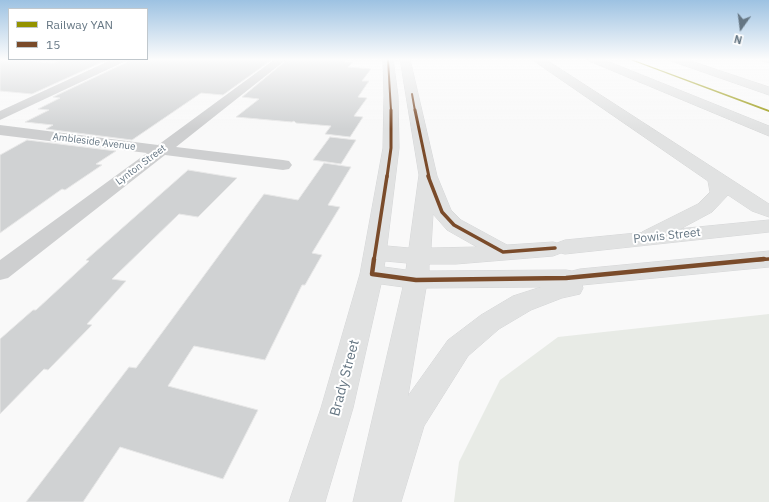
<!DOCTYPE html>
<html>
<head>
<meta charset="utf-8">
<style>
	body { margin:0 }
	#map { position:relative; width:769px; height:502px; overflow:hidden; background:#f9f9f9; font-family:"IBM Plex Sans",sans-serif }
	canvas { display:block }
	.legend { position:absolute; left:8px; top:8px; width:140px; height:52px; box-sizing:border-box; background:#fff; border:1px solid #c1c8cd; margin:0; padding:5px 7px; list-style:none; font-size:12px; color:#657683 }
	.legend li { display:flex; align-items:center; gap:8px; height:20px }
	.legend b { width:20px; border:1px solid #c1c8cd }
	.north { position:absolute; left:721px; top:8px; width:40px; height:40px; -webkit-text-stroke:3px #fff; paint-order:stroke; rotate:194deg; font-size:11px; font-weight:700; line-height:16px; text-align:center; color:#657683 }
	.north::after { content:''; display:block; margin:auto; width:14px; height:18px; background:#657683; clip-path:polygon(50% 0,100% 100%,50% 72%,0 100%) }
</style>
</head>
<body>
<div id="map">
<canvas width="769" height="502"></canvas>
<ul class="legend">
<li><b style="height:5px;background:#949300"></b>Railway YAN</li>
<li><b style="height:5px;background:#7a4b2a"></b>15</li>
</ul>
<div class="north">N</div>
</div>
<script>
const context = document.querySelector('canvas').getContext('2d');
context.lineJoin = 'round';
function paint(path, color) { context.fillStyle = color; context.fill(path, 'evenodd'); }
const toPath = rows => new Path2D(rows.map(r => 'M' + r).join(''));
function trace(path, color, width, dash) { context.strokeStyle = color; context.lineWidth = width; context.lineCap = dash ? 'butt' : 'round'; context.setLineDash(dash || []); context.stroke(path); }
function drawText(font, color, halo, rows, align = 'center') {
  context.font = font + ' "IBM Plex Sans",sans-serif'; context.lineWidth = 4; context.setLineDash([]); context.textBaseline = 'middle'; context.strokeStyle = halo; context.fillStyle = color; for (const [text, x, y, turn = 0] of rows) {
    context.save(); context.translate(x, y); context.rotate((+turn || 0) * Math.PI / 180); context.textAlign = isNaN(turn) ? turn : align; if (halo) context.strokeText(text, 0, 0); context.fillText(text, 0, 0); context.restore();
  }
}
paint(toPath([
	[769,314,769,502,454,502,459,462,500,380,558,337]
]), '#e8ebe6');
const building = toPath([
	[0,59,54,63,64,59,109,59,32,94,0,91,0,59],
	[128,59,273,59,223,95,201,93,132,140,46,129,53,125,25,122,49,110,38,109,60,98,53,97,127,62,128,59],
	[288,59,347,59,344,62,353,62,348,67,371,69,362,81,369,81,358,97,367,98,354,116,363,117,350,137,325,134,331,126,296,123,294,121,292,122,236,117,259,99,242,97,288,59],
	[330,137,356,140,341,164,313,160,330,137],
	[27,140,116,151,96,164,102,165,65,190,62,189,0,233,0,155,27,140],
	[324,163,351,167,328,205,340,207,312,253,322,255,305,285,302,285,265,360,194,346,168,386,258,410,223,479,120,447,83,502,26,502,129,367,136,368,264,194,298,200,324,163],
	[188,170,237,178,198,217,179,214,112,279,126,281,87,324,92,325,48,370,44,369,0,414,0,339,33,310,36,310,89,261,86,260,188,170]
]);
paint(building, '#d0d2d3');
trace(building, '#e8e8e8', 1);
const major = toPath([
	[383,59,393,59,398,96,399,148,387,246,409,248,419,175,400,59,410,59,437,176,451,210,461,220,507,245,553,242,557,243,565,240,769,220,769,232,565,254,561,253,553,256,456,264,429,264,429,271,566,270,572,271,580,269,769,251,769,267,582,285,583,288,580,294,562,298,531,310,499,329,468,356,424,426,401,502,353,502,403,287,381,284,353,408,325,502,289,502,321,408,360,274,383,148,384,96,383,59],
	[433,214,447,230,477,247,431,248,433,214],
	[385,261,407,263,406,270,384,267,385,261],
	[541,287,513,296,481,315,448,340,408,396,426,288,541,287]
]);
const highway = toPath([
	[533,59,545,59,769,204,769,217,752,211,728,195,712,212,656,242,649,244,642,242,638,237,642,232,698,204,710,192,708,181,534,61,533,59],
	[588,59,602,59,769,126,769,136,589,61,588,59],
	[670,59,685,59,769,87,769,95,671,61,670,59],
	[761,59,769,59,769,63,762,61,761,59]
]);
trace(major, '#d5d6d7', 1);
trace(highway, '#d5d6d6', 1);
paint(toPath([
	[113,59,127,59,126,61,0,120,0,111,113,59],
	[275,59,287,59,176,147,283,160,289,161,292,165,289,169,283,170,165,155,8,278,0,280,0,260,147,153,0,135,0,125,158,145,275,59]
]), '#cecfd0');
paint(major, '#e1e2e2');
paint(highway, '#e1e2e2');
trace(toPath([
	[388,59,391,111],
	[412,94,415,111]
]), '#7a4b2a', 2);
trace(toPath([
	[415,110,429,177],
	[387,177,391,148,391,110]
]), '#7a4b2a', 3);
trace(toPath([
	[428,176,442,212,454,225,503,252,555,248],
	[374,260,387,176],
	[754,260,769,259]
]), '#7a4b2a', 3.5);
trace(toPath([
	[374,259,372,274,416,280,566,278,764,259]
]), '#7a4b2a', 4.5);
paint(toPath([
	[628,59,631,59,769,110,769,112,628,59]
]), '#949300');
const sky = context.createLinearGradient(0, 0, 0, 129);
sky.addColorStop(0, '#9dc2e2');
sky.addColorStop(0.46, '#fcfcfc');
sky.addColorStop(1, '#fcfcfc00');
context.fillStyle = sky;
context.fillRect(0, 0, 769, 129);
drawText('10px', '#657683', '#fff', [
	["Ambleside Avenue",94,142,7],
	["Lynton Street",141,165,-37]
]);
drawText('12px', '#657683', '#fff', [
	["Powis Street",667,236,-6]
]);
drawText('14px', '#657683', '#fff', [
	["Brady Street",345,378,-75]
]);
</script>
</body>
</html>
